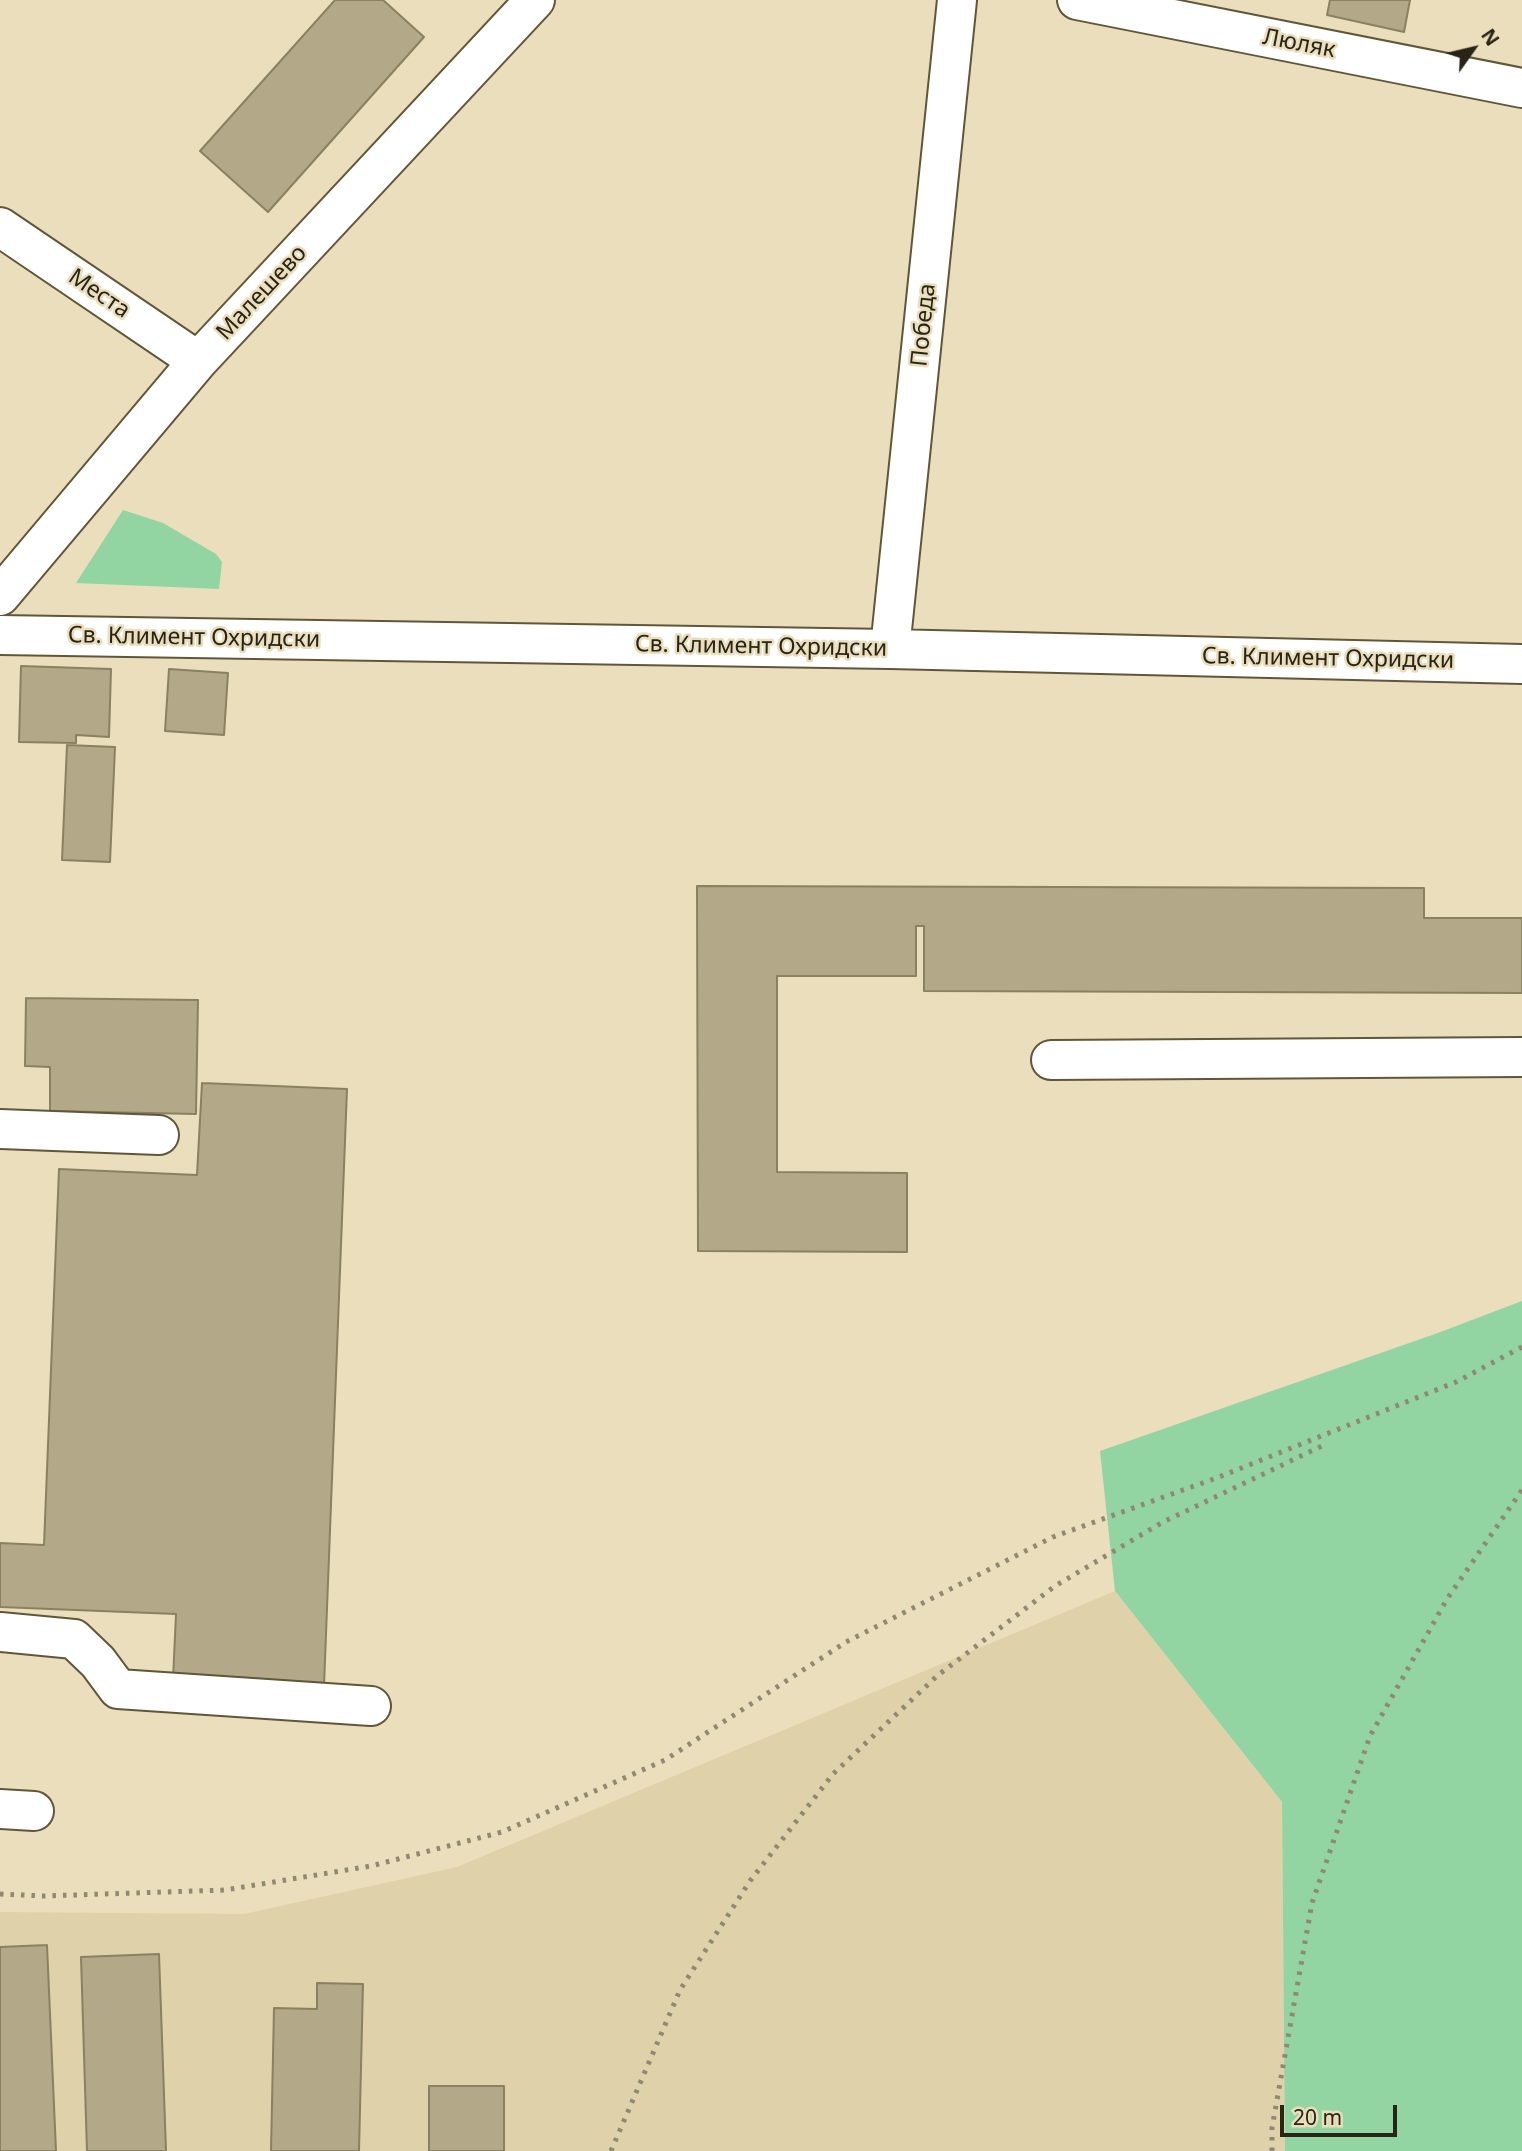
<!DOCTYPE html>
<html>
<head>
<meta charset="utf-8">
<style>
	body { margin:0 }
	#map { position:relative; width:1522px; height:2151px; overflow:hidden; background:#eadebd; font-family:"Noto Sans",sans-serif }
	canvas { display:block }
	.north { position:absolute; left:1438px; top:14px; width:70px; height:70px; -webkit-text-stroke:5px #eadebd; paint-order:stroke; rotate:56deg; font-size:19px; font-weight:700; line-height:28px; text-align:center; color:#282417 }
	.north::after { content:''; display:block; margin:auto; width:24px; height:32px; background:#282417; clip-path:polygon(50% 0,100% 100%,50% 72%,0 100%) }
	.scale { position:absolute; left:1280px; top:2105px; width:117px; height:32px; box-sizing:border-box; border:4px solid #282417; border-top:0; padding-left:9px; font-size:21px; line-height:24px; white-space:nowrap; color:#282417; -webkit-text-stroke:5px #eadebd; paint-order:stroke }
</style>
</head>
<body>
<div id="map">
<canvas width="1522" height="2151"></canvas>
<div class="north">N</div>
<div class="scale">20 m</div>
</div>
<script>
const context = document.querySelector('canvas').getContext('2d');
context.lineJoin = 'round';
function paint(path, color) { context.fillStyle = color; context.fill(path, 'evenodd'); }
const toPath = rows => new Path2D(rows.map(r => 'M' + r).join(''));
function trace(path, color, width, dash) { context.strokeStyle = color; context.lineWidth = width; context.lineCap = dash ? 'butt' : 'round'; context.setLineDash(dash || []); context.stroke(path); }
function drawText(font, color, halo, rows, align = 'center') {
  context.font = font + ' "Noto Sans",sans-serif'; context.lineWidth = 5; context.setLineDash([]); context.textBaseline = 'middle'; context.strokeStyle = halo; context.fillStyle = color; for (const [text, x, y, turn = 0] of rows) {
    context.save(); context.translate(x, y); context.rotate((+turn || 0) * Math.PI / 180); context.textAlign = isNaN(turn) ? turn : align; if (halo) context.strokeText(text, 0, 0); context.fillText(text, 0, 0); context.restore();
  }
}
paint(toPath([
	[1115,1591,1282,1802,1285,2151,0,2151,0,1912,244,1914,457,1867]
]), '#dfd2aa');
paint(toPath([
	[123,510,163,523,216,554,222,562,219,589,76,583],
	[1522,1301,1522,2151,1285,2151,1282,1802,1115,1591,1100,1451,1435,1334]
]), '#92d5a3');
const building = toPath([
	[335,0,383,0,424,37,268,212,200,151,335,0],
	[1330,0,1410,0,1404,32,1327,15,1330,0],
	[21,666,111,669,109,737,76,735,76,743,19,742,21,666],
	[169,669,228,673,224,735,165,731,169,669],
	[67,745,115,747,110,862,62,860,67,745],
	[697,886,1424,888,1424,918,1522,918,1522,993,924,991,924,926,916,926,916,976,777,976,777,1172,907,1173,907,1252,698,1251,697,886],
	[26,998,198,1000,196,1114,50,1111,50,1067,25,1066,26,998],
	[202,1083,347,1089,324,1686,173,1679,176,1614,0,1607,0,1543,44,1545,59,1169,197,1175,202,1083],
	[47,1945,56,2151,0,2151,0,1947,47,1945],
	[159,1954,166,2151,87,2151,81,1957,159,1954],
	[317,1983,363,1984,359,2151,271,2151,274,2008,317,2009,317,1983],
	[429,2086,504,2086,504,2151,429,2151,429,2086]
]);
paint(building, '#b3a888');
trace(building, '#8a8062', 2);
const minor = toPath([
	[1077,0,1522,88],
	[0,227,198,361],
	[0,596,198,361,535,0],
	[0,635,890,649,1522,664],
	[890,649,957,0],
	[1051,1060,1522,1057],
	[0,1129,159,1135],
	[0,1632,74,1639,98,1662,118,1689,371,1706],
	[0,1809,34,1811]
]);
trace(minor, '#605639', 42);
trace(minor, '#fff', 38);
trace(toPath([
	[0,1894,44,1896,225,1890,371,1866,502,1832,665,1760,846,1642,1053,1537,1219,1477,1456,1382,1522,1347],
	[611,2151,680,1990,750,1881,833,1774,937,1676,1055,1586,1163,1522,1324,1445],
	[1272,2151,1272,2128,1312,1903,1370,1736,1447,1599,1522,1490]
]), '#908870', 5, [3.5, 7]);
drawText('23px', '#282417', '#eadebd', [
	["Люляк",1299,44,11],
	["Малешево",262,293,-47],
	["Места",99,294,34],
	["Победа",924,325,-84],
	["Св. Климент Охридски",194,638,1],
	["Св. Климент Охридски",761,647,1],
	["Св. Климент Охридски",1328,659,1]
]);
</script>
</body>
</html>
